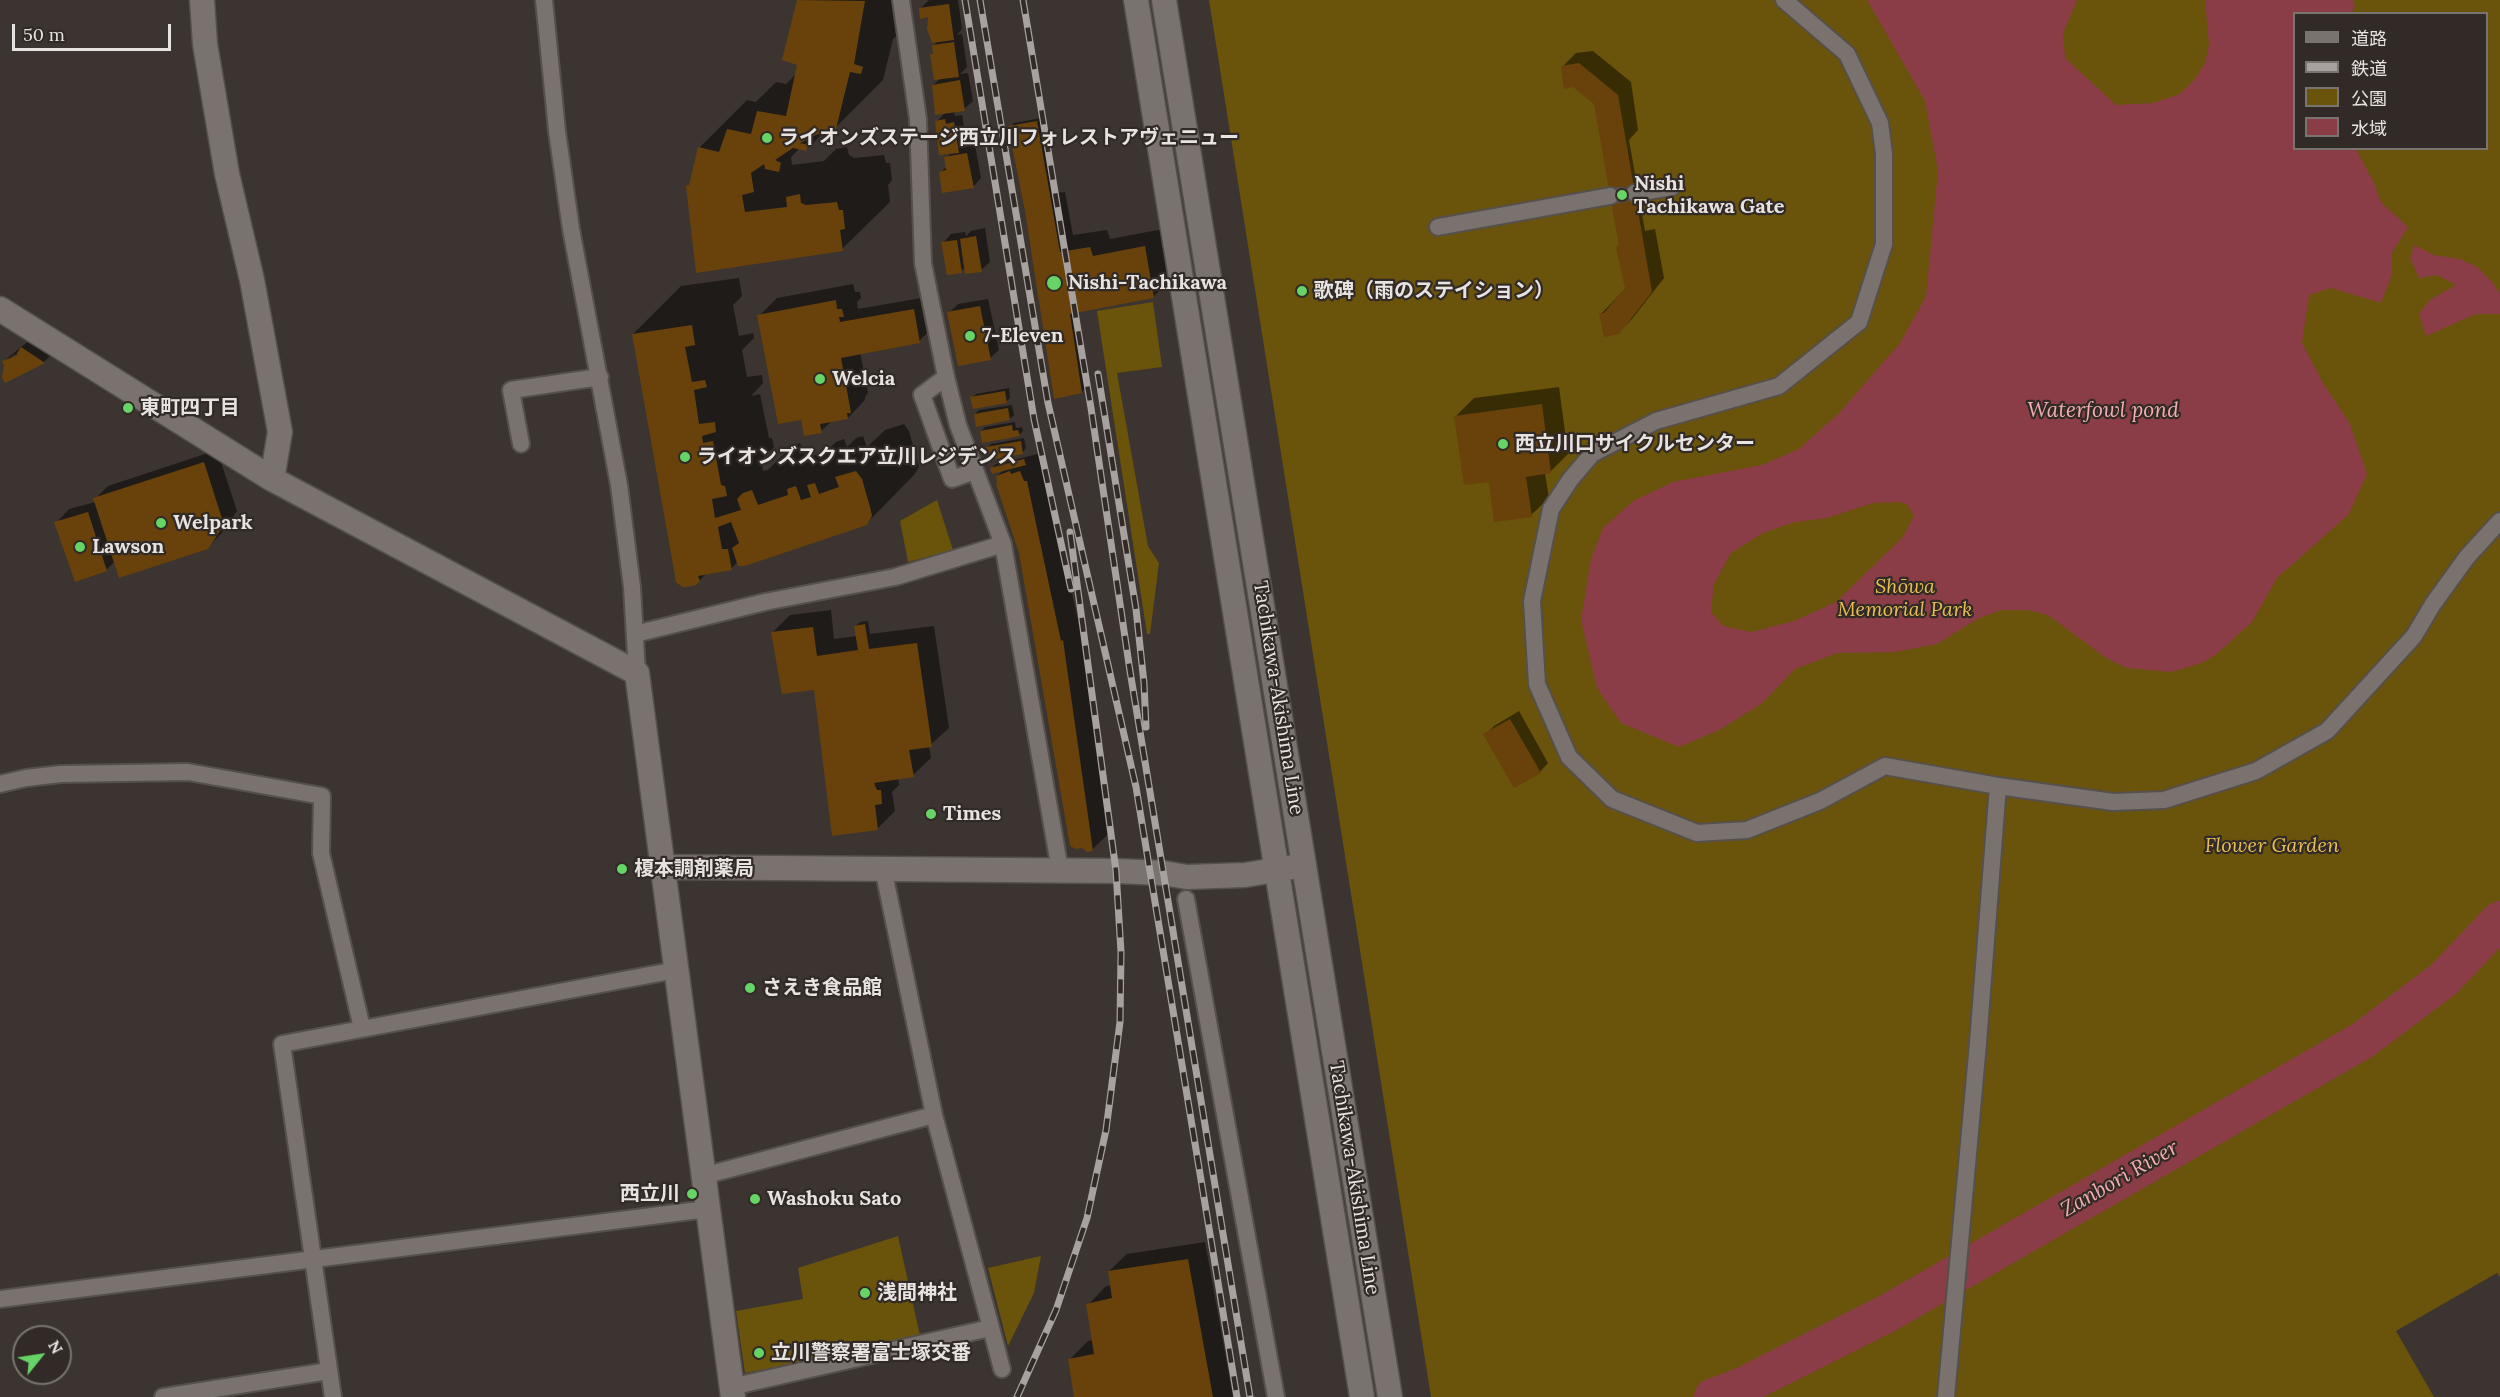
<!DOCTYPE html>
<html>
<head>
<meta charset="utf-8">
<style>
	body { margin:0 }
	#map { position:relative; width:2500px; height:1397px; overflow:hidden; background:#3b3430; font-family:Lora,"Noto Sans JP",serif }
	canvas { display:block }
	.legend { position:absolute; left:2293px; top:12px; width:195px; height:138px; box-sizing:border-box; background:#312a26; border:2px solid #7a7470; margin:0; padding:8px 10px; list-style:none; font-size:18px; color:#e7e3e0 }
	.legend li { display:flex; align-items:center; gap:12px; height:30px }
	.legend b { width:30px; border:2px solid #7a7470 }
	.north { position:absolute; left:12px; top:1325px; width:60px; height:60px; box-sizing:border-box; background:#312a26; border:2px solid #7a7470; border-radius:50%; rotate:60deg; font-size:16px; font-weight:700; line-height:24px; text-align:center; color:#e7e3e0 }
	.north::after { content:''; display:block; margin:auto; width:21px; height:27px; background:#66d467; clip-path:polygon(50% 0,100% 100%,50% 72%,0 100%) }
	.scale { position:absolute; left:12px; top:24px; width:159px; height:27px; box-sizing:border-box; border:3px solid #e7e3e0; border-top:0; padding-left:8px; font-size:18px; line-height:21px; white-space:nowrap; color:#e7e3e0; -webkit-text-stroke:4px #312a26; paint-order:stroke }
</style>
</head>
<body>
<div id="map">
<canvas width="2500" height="1397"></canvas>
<ul class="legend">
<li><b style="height:8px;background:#7a726e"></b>道路</li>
<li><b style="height:8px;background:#a7a29f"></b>鉄道</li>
<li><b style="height:16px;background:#6a530a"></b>公園</li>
<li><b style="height:16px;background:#8a3d46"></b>水域</li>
</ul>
<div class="north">N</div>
<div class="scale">50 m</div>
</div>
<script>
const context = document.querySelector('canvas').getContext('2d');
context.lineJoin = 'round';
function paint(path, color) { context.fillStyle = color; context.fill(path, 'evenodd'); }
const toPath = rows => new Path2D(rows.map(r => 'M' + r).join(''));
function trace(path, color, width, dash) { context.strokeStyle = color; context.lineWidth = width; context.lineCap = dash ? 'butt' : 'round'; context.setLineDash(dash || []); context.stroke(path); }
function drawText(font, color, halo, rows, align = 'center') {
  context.font = font + ' Lora,"Noto Sans JP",serif'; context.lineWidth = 4.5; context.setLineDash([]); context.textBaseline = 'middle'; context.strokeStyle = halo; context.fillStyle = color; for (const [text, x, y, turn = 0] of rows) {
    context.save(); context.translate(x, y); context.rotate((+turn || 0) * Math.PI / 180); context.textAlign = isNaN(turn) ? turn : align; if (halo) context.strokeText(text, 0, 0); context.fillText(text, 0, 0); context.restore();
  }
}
paint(toPath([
	[1209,0,2500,0,2500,1277,2497,1273,2396,1331,2434,1397,1431,1397],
	[2294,14,2486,14,2486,148,2294,148],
	[1153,302,1162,367,1117,373,1148,546,1159,563,1150,634,1147,634,1097,311],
	[937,500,953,550,908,562,900,521],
	[898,1236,921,1340,745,1373,736,1311,803,1299,798,1268],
	[1041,1256,1034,1293,1008,1346,988,1268]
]), '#6a530a');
paint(toPath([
	[1867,0,2077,0,2063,33,2065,58,2116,105,2153,103,2180,94,2195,79,2205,63,2209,44,2205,0,2353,0,2355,6,2352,13,2294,14,2294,148,2356,149,2374,183,2381,202,2408,227,2392,253,2392,274,2381,303,2331,288,2309,295,2302,343,2323,383,2350,424,2367,474,2349,514,2277,578,2252,622,2213,657,2196,665,2171,672,2127,668,2106,658,2048,615,2027,610,2002,610,1979,618,1937,644,1895,652,1837,653,1795,669,1761,704,1719,730,1679,747,1621,723,1597,688,1581,620,1591,559,1603,528,1633,501,1673,482,1762,465,1799,449,1840,412,1900,343,1926,296,1938,171,1925,101],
	[1898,502,1907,504,1914,516,1903,537,1836,602,1794,621,1751,632,1723,626,1711,612,1714,584,1731,553,1763,533,1795,522,1827,518,1873,503],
	[2414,245,2434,255,2460,259,2477,267,2493,283,2500,294,2500,314,2476,314,2426,336,2419,313,2430,300,2456,285,2437,275,2419,278,2410,258]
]), '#8a3d46');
paint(toPath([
	[799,0,904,0,908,25,893,39,883,80,835,128,827,129,806,150,800,148,791,157,792,165,824,161,836,149,847,147,849,155,854,158,884,155,886,163,890,163,892,180,888,185,890,202,842,249,697,272,688,186,691,183,699,148,747,100,756,102,776,82,786,84,797,73,799,64,784,59],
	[929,0,958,0,962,29,957,35,962,34,967,67,960,74,968,73,973,101,964,109,954,111,955,116,962,115,967,143,962,148,975,145,981,178,973,187,941,172,947,166,946,158,952,152,936,122,946,112,933,85,941,78,931,55,934,52,933,46,939,40,930,16,921,8],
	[1593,51,1631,82,1638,130,1629,140,1645,231,1655,229,1664,278,1632,319,1618,333,1601,314,1626,288,1617,247,1620,245,1595,103,1563,66,1576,53],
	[1041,118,1054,193,1065,192,1073,235,1107,230,1110,239,1163,229,1171,279,1153,297,1073,311,1086,388,1082,392,1026,211,1010,127,1014,123],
	[985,228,990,262,981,270,966,267,961,271,943,243,951,234,965,232,966,236,971,231],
	[739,278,742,296,733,305,739,336,753,333,754,338,742,350,747,377,762,375,763,383,751,396,760,394,769,438,772,438,774,447,761,460,763,471,768,470,792,446,800,443,806,458,827,451,836,442,844,439,847,447,856,438,863,436,867,447,885,430,904,424,909,431,919,467,914,475,866,524,738,561,731,569,707,573,696,584,633,334,681,286],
	[853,284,855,292,860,292,861,298,857,302,858,309,927,297,932,328,919,341,860,352,868,393,865,397,865,400,848,418,833,420,821,431,802,418,759,316,777,298],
	[988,299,999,350,990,358,949,313,958,304],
	[31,339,52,354,44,362,5,381,4,361],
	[24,351,25,354,12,359,12,356],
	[1559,387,1568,454,1550,472,1545,473,1549,498,1531,515,1490,480,1456,416,1474,398],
	[1009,388,1010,398,1006,402,972,398,976,394],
	[1012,405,1014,415,1010,419,975,414,979,410],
	[1015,422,1016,428,1022,427,1023,431,1019,435,981,431,985,427],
	[1024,438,1026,448,1023,452,987,448,991,444],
	[217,450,237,511,221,534,207,548,115,561,106,570,56,523,69,509,96,502,95,499,108,486],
	[1038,454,1041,464,1044,463,1088,667,1086,669,1098,734,1110,832,1092,850,1020,552,997,476,1005,469,992,468,996,464],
	[831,610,834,639,857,636,856,626,860,622,868,621,870,634,934,626,949,728,929,746,931,758,913,775,898,778,899,785,892,792,895,811,877,829,816,688,772,633,790,615],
	[1519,711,1548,763,1540,772,1485,735,1494,726],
	[1205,1242,1233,1397,1075,1397,1070,1359,1088,1341,1093,1340,1088,1305,1105,1287,1111,1285,1109,1271,1127,1254]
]), '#0007');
trace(toPath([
	[1713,1397,1743,1386,1888,1313,2363,1040,2444,979,2500,920]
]), '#8a3d46', 38);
paint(toPath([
	[797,0,865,1,854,64,863,67,861,74,850,72,836,129,832,132,826,130,800,143,809,145,806,151,793,148,775,160,781,163,779,172,765,169,764,164,751,173,754,192,742,195,745,212,787,207,786,197,800,194,801,203,806,205,837,202,839,210,843,210,845,229,840,230,843,251,696,273,686,186,689,185,698,147,719,152,727,129,751,134,757,111,786,116,797,65,782,60],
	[949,4,954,40,932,43,927,29,928,17,920,19,919,8],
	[954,42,959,77,934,80,930,54,933,54,932,45],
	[1579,63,1618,95,1652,292,1619,334,1604,337,1599,313,1604,313,1625,288,1616,247,1619,246,1594,104,1573,87,1564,89,1561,66],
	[960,80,965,111,935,115,932,85],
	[945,119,946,124,954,122,959,153,939,155,935,121],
	[1037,121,1060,252,1090,247,1093,256,1145,246,1154,298,1070,314,1082,393,1054,399,1025,211,1008,126],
	[967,153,974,188,942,193,939,172,946,170,944,157],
	[976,236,982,272,965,274,960,239],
	[957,240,962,273,947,275,941,242],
	[836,300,837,309,842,309,844,317,839,317,840,322,914,309,920,343,841,358,851,413,847,413,848,419,820,424,822,433,804,436,801,420,778,424,757,315],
	[980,306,991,360,958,366,947,312],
	[692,325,695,345,685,347,692,382,705,380,707,387,694,390,699,424,715,422,716,432,702,436,703,443,713,441,721,485,725,486,727,496,712,499,715,518,741,510,737,499,743,493,752,490,758,505,788,495,787,489,796,486,801,500,811,497,807,485,815,483,819,494,839,487,835,477,856,471,862,479,870,507,872,516,867,525,745,566,738,566,732,548,739,543,731,522,718,527,722,549,728,549,732,570,698,576,700,581,696,585,687,587,682,587,676,582,632,334],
	[21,347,45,363,5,383,2,377,4,365,2,361,18,355,17,353],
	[1005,391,1007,403,973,409,970,397],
	[1542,404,1551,473,1526,477,1532,517,1494,522,1489,482,1464,485,1454,416],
	[1008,408,1010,420,976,427,974,414],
	[1012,425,1013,431,1018,430,1020,436,982,443,980,431],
	[1021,441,1023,454,988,460,986,447],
	[1024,459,1026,465,992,474,990,468],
	[204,462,224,525,208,549,119,578,93,498],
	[1010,471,1011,474,1020,471,1024,481,1027,481,1061,641,1063,640,1093,851,1087,852,1082,848,1076,849,1070,846,1019,553,996,484,997,483,996,476],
	[88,512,107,571,75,582,54,522],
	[865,624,869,649,917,643,932,747,909,750,914,777,874,783,877,790,881,790,882,804,875,805,878,830,832,836,814,690,782,694,771,632,813,627,817,656,858,650,854,626],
	[1510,719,1541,773,1514,788,1483,734],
	[1188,1259,1213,1397,1074,1397,1068,1359,1094,1354,1086,1304,1112,1298,1108,1271]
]), '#68420a');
trace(toPath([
	[1610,196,1635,193]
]), '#554e4a', 16, [16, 8]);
const street = toPath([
	[544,0,557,131,571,229,619,485,632,587,637,673],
	[901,0,918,119,923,263,946,377,958,425,1003,544,1060,870],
	[1784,0,1847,54,1880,123,1884,154,1884,244,1859,322,1779,386,1656,421,1592,454,1570,480,1551,509,1532,601,1537,684,1569,757,1612,799,1697,833,1747,830,1820,801,1885,766,1998,786,2113,802,2164,800,2256,771,2327,731,2414,636,2433,604,2467,557,2500,521],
	[1635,193,1672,187],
	[1438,227,1610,196],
	[946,377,922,395,952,479,975,471],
	[521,444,511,390,600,377],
	[635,634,765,602,895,577,1003,544],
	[0,784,26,778,61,774,188,772,322,796,321,853,362,1028],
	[883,868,934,1115,1002,1369],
	[1186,899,1276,1397],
	[703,1176,934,1115],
	[0,1299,707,1209],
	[731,1387,990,1328],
	[163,1397,329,1371],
	[333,1397,282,1044,676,970],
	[1946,1397,1978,1043,1998,786]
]);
const secondary = toPath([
	[202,0,205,44,227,174,252,280,280,432,272,479],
	[1136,0,1362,1397],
	[1164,0,1390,1397],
	[0,309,272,479,637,673,733,1397],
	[662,867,1116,871,1163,873,1187,877,1245,875,1293,867]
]);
trace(street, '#55504c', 20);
trace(secondary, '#55504c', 27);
trace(street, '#7a726e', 16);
trace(secondary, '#7a726e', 24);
const rail = toPath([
	[965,0,1034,419,1071,589],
	[980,0,1048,403,1136,787,1237,1397],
	[1023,0,1091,408,1130,671,1250,1397],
	[1098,374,1136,609,1144,683,1146,727],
	[1017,1397,1056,1310,1087,1218,1106,1130,1120,1022,1121,952,1116,871,1070,532]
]);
trace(rail, '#a7a29f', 7);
trace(rail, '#312a26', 4.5, [14]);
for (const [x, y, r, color] of [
	[767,138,6,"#66d467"],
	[1622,195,6,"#66d467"],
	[1054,283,8,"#66d467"],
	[1302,291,6,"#66d467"],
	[970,336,6,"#66d467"],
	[820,379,6,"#66d467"],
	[128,408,6,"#66d467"],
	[1503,444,6,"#66d467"],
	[685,457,6,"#66d467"],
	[161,523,6,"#66d467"],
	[80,547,6,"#66d467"],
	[931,814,6,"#66d467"],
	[622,869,6,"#66d467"],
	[750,988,6,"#66d467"],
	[692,1194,6,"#66d467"],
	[755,1199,6,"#66d467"],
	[865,1293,6,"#66d467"],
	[759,1353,6,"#66d467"]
]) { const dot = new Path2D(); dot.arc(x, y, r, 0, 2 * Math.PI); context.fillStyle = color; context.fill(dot); trace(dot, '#312a26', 2); }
drawText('bold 20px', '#e7e3e0', '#312a26', [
	["ライオンズステージ西立川フォレストアヴェニュー",779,138],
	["Nishi",1634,184],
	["Tachikawa Gate",1634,207],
	["Nishi-Tachikawa",1068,283],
	["歌碑（雨のステイション）",1314,291],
	["7-Eleven",982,336],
	["Welcia",832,379],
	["東町四丁目",140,408],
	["西立川口サイクルセンター",1515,444],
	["ライオンズスクエア立川レジデンス",697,457],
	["Welpark",173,523],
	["Lawson",92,547],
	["Times",943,814],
	["榎本調剤薬局",634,869],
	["さえき食品館",762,988],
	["西立川",680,1194,"right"],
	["Washoku Sato",767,1199],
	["浅間神社",877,1293],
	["立川警察署富士塚交番",771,1353]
], 'left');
drawText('italic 20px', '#e7be4f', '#312a26', [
	["Shōwa",1905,587],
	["Memorial Park",1905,610],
	["Flower Garden",2272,846]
]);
drawText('20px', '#e7e3e0', '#312a26', [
	["Tachikawa-Akishima Line",1278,698,81],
	["Tachikawa-Akishima Line",1354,1178,81]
]);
drawText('italic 21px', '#f2adb1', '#312a26', [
	["Waterfowl pond",2103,411],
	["Zanbori River",2120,1179,-30]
]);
</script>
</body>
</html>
